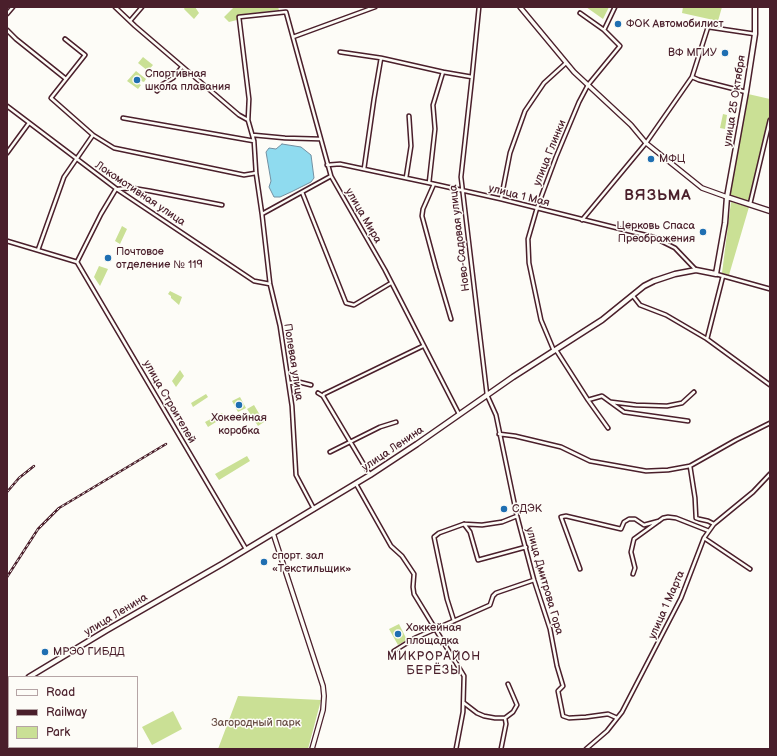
<!DOCTYPE html>
<html>
<head>
<meta charset="utf-8">
<style>
	body { margin:0 }
	#map { position:relative; width:777px; height:756px; overflow:hidden; background:#fdfcf7; font-family:"Balsamiq Sans",sans-serif }
	canvas { display:block }
	.frame { position:absolute; inset:0; border:8px solid #4a1f2b; pointer-events:none }
	.legend { position:absolute; left:8px; top:676px; width:130px; height:72px; box-sizing:border-box; background:#fdfcf7; border:1px solid #b5a4a5; margin:0; padding:5px 7px; list-style:none; font-size:12px; color:#4a1f2b }
	.legend li { display:flex; align-items:center; gap:8px; height:20px }
	.legend b { width:20px; border:1px solid #b5a4a5 }
</style>
</head>
<body>
<div id="map">
<canvas width="777" height="756"></canvas>
<div class="frame"></div>
<ul class="legend">
<li><b style="height:5px;background:#fdfcf7"></b>Road</li>
<li><b style="height:5px;background:#4a1f2b"></b>Railway</li>
<li><b style="height:11px;background:#cae095"></b>Park</li>
</ul>
</div>
<script>
const context = document.querySelector('canvas').getContext('2d');
context.lineJoin = 'round';
function paint(path, color) { context.fillStyle = color; context.fill(path, 'evenodd'); }
const toPath = rows => new Path2D(rows.map(r => 'M' + r).join(''));
function trace(path, color, width, dash) { context.strokeStyle = color; context.lineWidth = width; context.lineCap = dash ? 'butt' : 'round'; context.setLineDash(dash || []); context.stroke(path); }
function drawText(font, color, halo, rows, align = 'center') {
  context.font = font + ' "Balsamiq Sans",sans-serif'; context.lineWidth = 3; context.setLineDash([]); context.textBaseline = 'middle'; context.strokeStyle = halo; context.fillStyle = color; for (const [text, x, y, turn = 0] of rows) {
    context.save(); context.translate(x, y); context.rotate((+turn || 0) * Math.PI / 180); context.textAlign = isNaN(turn) ? turn : align; if (halo) context.strokeText(text, 0, 0); context.fillText(text, 0, 0); context.restore();
  }
}
paint(toPath([
	[185,7,195,7,199,13,194,19,184,9],
	[234,7,278,7,279,10,237,15,237,20,229,22,224,17],
	[586,7,609,7,603,19],
	[683,7,722,7,718,21,682,13],
	[143,57,153,65,148,71,138,63],
	[136,71,146,79,144,82,141,81,139,84,141,85,138,89,127,81],
	[748,94,770,99,770,113,749,202,730,196],
	[723,114,727,115,725,129,720,128],
	[731,202,749,207,729,275,722,273],
	[122,226,127,229,120,244,115,241],
	[99,266,108,269,100,286,94,277],
	[170,291,182,297,179,305,171,298,171,296,168,294],
	[180,370,184,376,176,387,172,381],
	[206,394,208,397,193,407,191,403],
	[240,397,246,408,238,412,232,401],
	[254,405,264,422,258,426,247,409],
	[222,413,224,417,208,427,205,422],
	[247,456,250,461,219,480,215,474],
	[399,624,407,640,398,645,389,629],
	[238,696,321,700,308,749,218,749],
	[173,711,182,729,152,745,142,727]
]), '#cae095');
const water = toPath([
	[282,144,301,147,311,155,314,178,311,182,291,192,280,197,274,197,269,187,271,181,266,152,269,148,276,149,282,144]
]);
paint(water, '#8fdbef');
trace(water, '#7390a1', 1);
const street = toPath([
	[115,7,135,26,239,115,248,120],
	[479,7,472,77,461,177,487,395,496,415,517,516,534,580,550,629,557,666,563,686,558,691,563,716,569,718,586,717,608,714,617,718],
	[7,14,13,7],
	[130,21,142,7],
	[7,30,16,39,66,79],
	[604,30,615,7],
	[293,37,375,7],
	[65,39,85,55,51,98,93,135,114,148,244,175,256,173],
	[340,52,381,58,443,72,472,77],
	[692,77,699,80,746,92],
	[157,91,163,84,173,78,182,67],
	[7,106,118,190,254,281,270,284],
	[123,118,254,141],
	[253,135,285,138,320,139],
	[7,153,29,123],
	[327,165,340,164,434,184,501,199,653,237,675,248,696,270],
	[364,169,374,99,381,58],
	[406,178,411,146,409,116],
	[429,183,435,129,433,105,443,72],
	[434,184,423,209,422,216,436,268,451,319],
	[118,189,132,188,150,191,222,205],
	[302,192,346,303,354,305,391,283],
	[501,199,510,153,525,111,544,83,566,63],
	[750,204,770,120],
	[262,214,331,176],
	[582,220,646,143,692,77,708,27,755,34],
	[7,241,77,262],
	[38,250,64,177,93,135],
	[77,262,246,549],
	[77,262,101,214,116,189],
	[716,274,770,289],
	[633,296,640,305,666,315,707,339,770,385],
	[707,339,723,276],
	[556,350,588,400,608,428],
	[554,351,541,320,529,263,528,239,537,208,556,157,579,102,588,85,620,46,604,30,580,13],
	[289,383,299,382,311,385],
	[318,393,323,396,370,475],
	[323,396,324,394,423,346],
	[588,400,602,396,624,412,688,421],
	[611,402,636,405,667,406,682,403,694,392],
	[499,434,515,436,561,447,590,461,646,471,668,470,690,466,736,440,770,423],
	[330,452,380,427,396,422],
	[690,466,695,498,696,518,699,519,708,521,714,524],
	[356,484,391,546,402,556,414,574,413,587,414,594,464,676,463,712,456,749],
	[314,509,296,475,292,406,280,326,270,284,262,214,256,173,254,141,248,120,249,99,239,17,286,12,331,176,385,270,459,414],
	[464,524,470,532,478,560,526,547],
	[704,538,750,569],
	[580,569,561,517,566,516,621,529,624,522,629,519,635,519,644,525,659,521],
	[633,574,635,568,631,552,634,539,663,518,668,517,676,518,709,531],
	[454,621,447,599,434,537,439,533,464,524,482,525,502,522,517,516],
	[394,651,415,638,490,605,493,596,496,593,534,580],
	[464,703,477,713,484,716,495,718,505,718,513,712,517,705,508,684],
	[501,749,506,724,505,718],
	[586,749,607,731,622,712,681,598,704,538,714,524,753,492,770,474]
]);
const secondary = toPath([
	[520,7,574,72,631,125,646,143,702,188,727,197],
	[273,533,323,686,324,696,323,710,312,749]
]);
const primary = toPath([
	[727,197,770,211],
	[29,677,107,630,222,564,370,475,417,444,513,377,602,320,644,286,654,281,675,274,696,270,716,274,725,223,727,197,746,92,755,34,755,7],
	[7,689,9,688]
]);
trace(street, '#4a1f2b', 5.5);
trace(secondary, '#4a1f2b', 6);
trace(primary, '#4a1f2b', 7);
trace(street, '#fdfcf7', 2.5);
trace(secondary, '#fdfcf7', 3.5);
trace(primary, '#fdfcf7', 4);
const rail = toPath([
	[7,492,19,478,34,466],
	[7,577,38,529,59,508,166,444]
]);
trace(rail, '#4a1f2b', 2.5);
trace(rail, '#fdfcf7', 1, [3]);
for (const [x, y, r, color] of [
	[618,24,4,"#1f6fb2"],
	[725,53,4,"#1f6fb2"],
	[137,80,4,"#1f6fb2"],
	[651,159,4,"#1f6fb2"],
	[703,232,4,"#1f6fb2"],
	[108,258,4,"#1f6fb2"],
	[239,405,4,"#1f6fb2"],
	[504,509,4,"#1f6fb2"],
	[264,562,4,"#1f6fb2"],
	[398,634,4,"#1f6fb2"],
	[45,652,4,"#1f6fb2"]
]) { const dot = new Path2D(); dot.arc(x, y, r, 0, 2 * Math.PI); context.fillStyle = color; context.fill(dot); trace(dot, '#fdfcf7', 1.5); }
drawText('11px', '#4a1f2b', '#fdfcf7', [
	["ФОК Автомобилист",626,24],
	["ВФ МГИУ",717,53,"right"],
	["Спортивная",145,74],
	["школа плавания",145,87],
	["МФЦ",659,159],
	["Церковь Спаса",695,226,"right"],
	["Преображения",695,239,"right"],
	["Почтовое",116,252],
	["отделение № 119",116,265],
	["Хокеейная",239,418,"center"],
	["коробка",239,431,"center"],
	["СДЭК",512,509],
	["спорт. зал",272,556],
	["«Текстильщик»",272,569],
	["Хоккейная",406,628],
	["площадка",406,641],
	["МРЭО ГИБДД",53,652]
], 'left');
drawText('11px', '#4a1f2b', '#fdfcf7', [
	["улица 25 Октября",735,101,-81],
	["улица Глинки",550,153,-68],
	["Локомотивная улица",140,194,34],
	["улица 1 Мая",519,196,14],
	["улица Мира",363,216,60],
	["Ново-Садовая улица",460,238,-97],
	["Полевая улица",293,362,81],
	["улица Строителей",169,402,60],
	["улица Ленина",393,449,-34],
	["улица Дмитрова Гора",544,581,74],
	["улица 1 Марта",667,605,-66],
	["улица Ленина",116,615,-31]
]);
drawText('11px', '#6a4f46', '#fdfcf7', [
	["Загородный парк",256,723]
]);
context.letterSpacing = '1px';
drawText('12px', '#4a1f2b', '#fdfcf7', [
	["МИКРОРАЙОН",434,657],
	["БЕРЁЗЫ",434,671]
]);
context.letterSpacing = '0px';
context.letterSpacing = '1px';
drawText('bold 15px', '#4a1f2b', '#fdfcf7', [
	["ВЯЗЬМА",658,196]
]);
context.letterSpacing = '0px';
</script>
</body>
</html>
